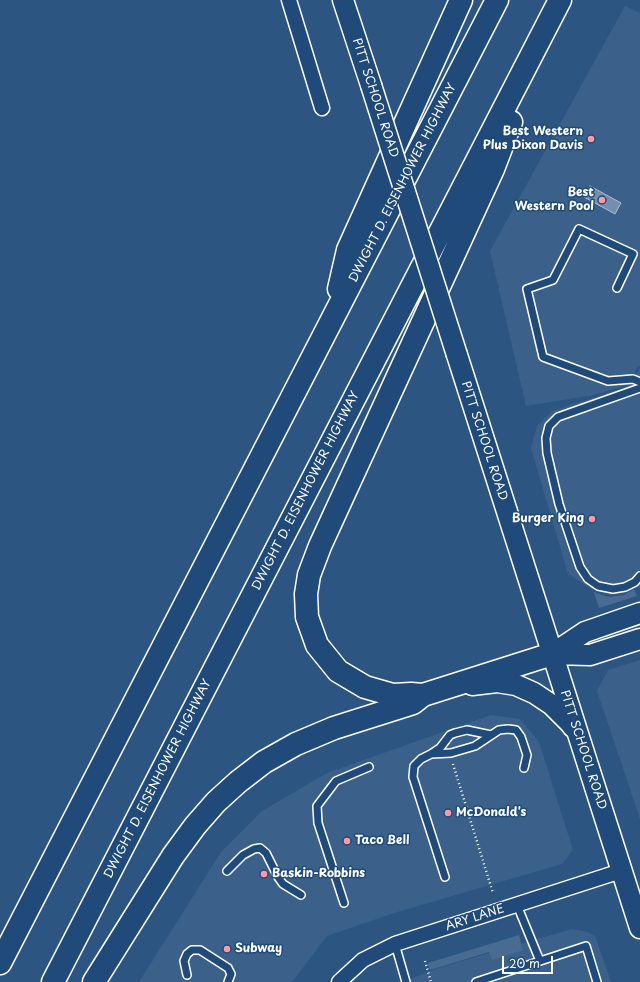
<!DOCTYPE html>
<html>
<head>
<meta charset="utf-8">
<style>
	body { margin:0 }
	#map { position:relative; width:640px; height:982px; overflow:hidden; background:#2c5582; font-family:"Playpen Sans",sans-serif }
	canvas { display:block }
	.scale { position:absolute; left:502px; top:956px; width:51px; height:18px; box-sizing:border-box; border:2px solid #fff; border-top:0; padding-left:5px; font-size:12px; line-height:14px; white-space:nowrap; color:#fff; -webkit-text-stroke:3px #1f4a7a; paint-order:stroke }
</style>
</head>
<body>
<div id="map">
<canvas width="640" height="982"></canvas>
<div class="scale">20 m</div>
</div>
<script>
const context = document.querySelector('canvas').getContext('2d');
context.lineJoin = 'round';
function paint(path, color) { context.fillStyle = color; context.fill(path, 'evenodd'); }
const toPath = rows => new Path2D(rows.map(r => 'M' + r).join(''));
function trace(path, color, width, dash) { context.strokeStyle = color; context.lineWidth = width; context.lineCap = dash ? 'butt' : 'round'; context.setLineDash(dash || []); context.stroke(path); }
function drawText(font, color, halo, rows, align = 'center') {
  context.font = font + ' "Playpen Sans",sans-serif'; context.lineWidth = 3; context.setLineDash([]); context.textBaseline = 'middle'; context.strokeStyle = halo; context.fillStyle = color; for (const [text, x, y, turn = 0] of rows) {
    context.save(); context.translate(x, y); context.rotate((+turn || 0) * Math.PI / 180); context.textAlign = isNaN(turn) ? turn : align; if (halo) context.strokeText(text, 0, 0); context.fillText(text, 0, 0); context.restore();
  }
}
paint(toPath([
	[625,6,640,13,640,366,637,368,627,385,594,395,526,406,490,251],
	[640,368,640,586,624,593,611,595,592,589,568,574,531,448,537,426,552,411,627,387],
	[640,660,640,819,597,691,608,670],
	[491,715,520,719,539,742,573,850,562,864,394,913,327,936,292,982,139,982,221,852,262,811,327,773],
	[572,929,587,932,595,936,611,982,403,982,435,969]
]), '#3b618b');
paint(toPath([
	[634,589,637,596,599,608,594,592,608,597,624,595],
	[519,935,522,947,523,950,521,951,492,960,489,952,430,970,428,963]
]), '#486b92');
const water = toPath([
	[590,186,621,203,615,214,584,197,590,186]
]);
paint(water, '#748fad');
trace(water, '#acbcce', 1);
const lane = toPath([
	[617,288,633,254,579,229,553,280,527,289,543,357,608,381,633,379,640,382],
	[640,388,558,417,549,426,546,438,547,453,559,504,580,567,588,579,598,586,613,589,625,587,635,582,640,576],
	[431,754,440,748,450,735,455,733,467,730,491,735],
	[227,871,243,855,254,849,260,848,266,853,278,877,283,884,301,895],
	[445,877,413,777,414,766,421,759,431,754,451,753,475,746,499,730,508,729,516,730,521,737,527,755,524,768],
	[344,903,318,823,317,806,336,781,369,767],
	[517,905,540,961],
	[395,944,406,982],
	[187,975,184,961,187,954,192,950,200,950,228,968,231,974,228,982],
	[476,982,586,946,597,982]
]);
const street = toPath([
	[289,0,322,108],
	[339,982,363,960,395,944,621,871]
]);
const secondary = toPath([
	[343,0,371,85],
	[457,355,640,928],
	[552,654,585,632,640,613],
	[552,654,590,655,640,639],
	[472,685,497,682,516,685,534,693,552,705,570,723,573,727]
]);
const highway = toPath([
	[339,289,348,250,461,0],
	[423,695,411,694,393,695,365,687,338,671,317,645,307,617,306,594,309,575,320,546,493,169,511,122],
	[0,963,497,0],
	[53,982,560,0],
	[94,982,173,856,195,826,216,802,238,782,264,762,296,744,334,728,413,703,423,695,552,654]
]);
trace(lane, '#fff', 10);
trace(street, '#fff', 17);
trace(secondary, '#fff', 23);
trace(highway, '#fff', 25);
trace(toPath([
	[453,764,493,893],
	[425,961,431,982]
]), '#fff', 2.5, [1, 3]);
trace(lane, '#1f4a7a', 7);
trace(street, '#1f4a7a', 14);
trace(secondary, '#1f4a7a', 20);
trace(highway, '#1f4a7a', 22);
const secondaryBridge = toPath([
	[371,85,457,355]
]);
trace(secondaryBridge, '#fff', 23, []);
trace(secondaryBridge, '#1f4a7a', 20);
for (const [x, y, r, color] of [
	[591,139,4,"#ff9aa2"],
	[602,200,4,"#ff9aa2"],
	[592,519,4,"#ff9aa2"],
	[448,813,4,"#ff9aa2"],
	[347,841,4,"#ff9aa2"],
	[264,874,4,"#ff9aa2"],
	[227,949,4,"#ff9aa2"]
]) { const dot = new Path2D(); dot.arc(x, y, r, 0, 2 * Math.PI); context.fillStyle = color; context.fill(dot); trace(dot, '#1f4a7a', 1.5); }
drawText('12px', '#fff', '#1f4a7a', [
	["PITT SCHOOL ROAD",375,98,72],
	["DWIGHT D. EISENHOWER HIGHWAY",403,183,-63],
	["PITT SCHOOL ROAD",484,441,72],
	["DWIGHT D. EISENHOWER HIGHWAY",306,491,-63],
	["PITT SCHOOL ROAD",583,750,72],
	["DWIGHT D. EISENHOWER HIGHWAY",158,779,-63],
	["ARY LANE",475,918,-18]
]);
drawText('bold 12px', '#fff', '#1f4a7a', [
	["Best Western",583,132,"right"],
	["Plus Dixon Davis",583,146,"right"],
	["Best",594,193,"right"],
	["Western Pool",594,207,"right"],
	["Burger King",584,519,"right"],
	["McDonald's",456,813],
	["Taco Bell",355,841],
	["Baskin-Robbins",272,874],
	["Subway",235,949]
], 'left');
</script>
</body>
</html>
